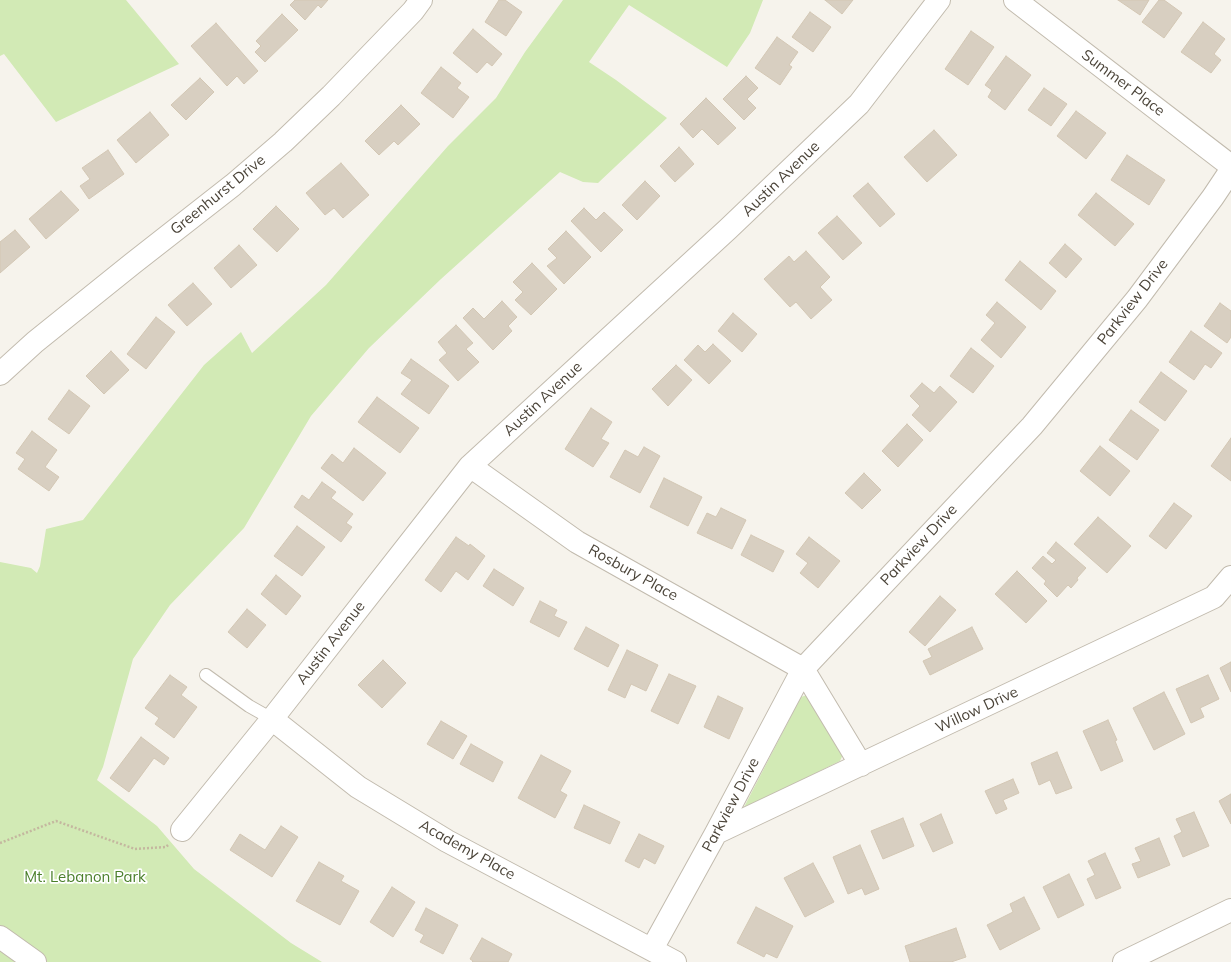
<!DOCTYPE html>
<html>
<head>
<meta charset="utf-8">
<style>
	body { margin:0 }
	canvas { display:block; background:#f6f3ec }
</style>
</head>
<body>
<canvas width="1231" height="962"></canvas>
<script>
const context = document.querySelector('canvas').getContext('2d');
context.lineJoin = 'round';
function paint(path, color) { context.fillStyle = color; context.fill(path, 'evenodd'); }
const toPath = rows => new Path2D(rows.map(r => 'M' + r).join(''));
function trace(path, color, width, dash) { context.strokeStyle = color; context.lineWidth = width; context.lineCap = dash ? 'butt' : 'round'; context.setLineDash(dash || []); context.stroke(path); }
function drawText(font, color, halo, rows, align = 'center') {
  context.font = font + ' Mulish,sans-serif'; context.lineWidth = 3.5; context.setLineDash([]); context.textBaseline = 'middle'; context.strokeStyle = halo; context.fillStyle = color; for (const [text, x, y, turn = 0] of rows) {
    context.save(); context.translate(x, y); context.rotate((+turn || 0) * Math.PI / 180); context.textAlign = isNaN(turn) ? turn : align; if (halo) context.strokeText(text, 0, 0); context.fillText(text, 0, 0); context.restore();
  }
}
paint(toPath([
	[0,0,126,0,179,64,56,122,4,54,0,56],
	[563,0,763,0,750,33,727,67,629,5,589,62,616,80,667,118,598,183,583,182,560,172,441,279,369,348,311,416,244,528,170,605,133,659,103,767,97,780,157,826,194,869,291,943,322,962,0,962,0,562,31,568,37,573,40,566,46,529,83,520,204,365,241,332,252,353,326,285,448,146,496,98,525,52],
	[807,695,844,752,840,761,743,809,801,697]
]), '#d2eab5');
const building = toPath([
	[295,0,328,0,321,8,318,5,305,20,290,5,295,0],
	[499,0,505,0,522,12,506,36,485,22,499,0],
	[825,0,853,0,842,14,825,0],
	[1118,0,1149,0,1140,15,1118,0],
	[1159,0,1164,0,1182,13,1164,38,1142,22,1159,0],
	[810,12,831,27,813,52,792,37,810,12],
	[282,14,298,30,265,62,255,52,261,46,256,41,282,14],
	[1203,22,1225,39,1214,54,1221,60,1211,73,1181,52,1203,22],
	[216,23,258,71,244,84,237,76,227,86,191,46,216,23],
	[473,29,502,54,492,66,487,62,477,73,453,53,473,29],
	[971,31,994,47,968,85,945,69,971,31],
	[777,37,798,52,789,65,792,67,780,85,755,68,777,37],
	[1006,56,1031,75,1005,110,988,97,992,90,985,85,1006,56],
	[441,67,461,83,457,88,469,97,453,118,421,93,441,67],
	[746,76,758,88,747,99,756,108,744,120,723,99,746,76],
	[200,78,214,92,186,120,171,105,200,78],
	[1044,88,1067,104,1051,126,1028,110,1044,88],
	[706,98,736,128,718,145,702,129,693,138,680,124,706,98],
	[401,105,420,124,398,145,394,141,379,155,365,141,401,105],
	[1076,111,1106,133,1086,159,1057,136,1076,111],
	[150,112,169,135,136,163,117,140,150,112],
	[934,130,957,155,927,182,904,157,934,130],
	[679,147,694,164,675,182,660,166,679,147],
	[108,150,124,174,89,199,80,186,90,179,82,168,108,150],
	[1127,155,1165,180,1149,205,1111,180,1127,155],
	[341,163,369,195,343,218,334,208,325,215,306,193,341,163],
	[645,181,660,196,637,220,622,205,645,181],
	[868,183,895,214,880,227,853,196,868,183],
	[61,191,79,210,46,239,29,219,61,191],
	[1096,193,1134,224,1115,246,1078,215,1096,193],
	[276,206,299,229,277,252,253,229,276,206],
	[584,208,596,220,604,212,623,230,601,252,571,221,584,208],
	[837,216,862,243,843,260,818,233,837,216],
	[15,230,30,247,0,273,0,242,15,230],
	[566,231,591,257,564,284,547,266,557,258,548,249,566,231],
	[1065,244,1082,259,1066,278,1049,263,1065,244],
	[239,245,257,265,231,288,214,268,239,245],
	[806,251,830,277,820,287,832,300,811,319,796,302,790,307,764,279,789,256,794,262,806,251],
	[1020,261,1056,291,1041,310,1005,280,1020,261],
	[532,263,557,289,531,315,515,300,523,292,513,282,532,263],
	[193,283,212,304,187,326,168,305,193,283],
	[502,301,517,317,508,326,512,331,493,350,463,318,473,308,484,319,502,301],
	[997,302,1026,327,1001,358,981,340,995,323,986,315,997,302],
	[1220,303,1231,311,1231,337,1227,343,1204,326,1220,303],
	[733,313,757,334,742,352,718,331,733,313],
	[156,317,175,332,146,369,127,354,156,317],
	[456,325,473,343,466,349,479,362,458,381,439,360,447,353,438,342,456,325],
	[1191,331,1222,353,1211,368,1205,364,1194,380,1169,362,1191,331],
	[713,344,731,361,709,384,684,360,698,345,705,352,713,344],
	[971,348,994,366,973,393,950,376,971,348],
	[111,351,129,370,104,394,86,376,111,351],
	[411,359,449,386,429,414,401,394,412,380,401,373,411,359],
	[676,365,692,380,668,406,652,389,676,365],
	[1161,372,1187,391,1165,421,1139,402,1161,372],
	[922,383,934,393,940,386,957,402,930,432,912,415,920,406,910,396,922,383],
	[69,390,90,406,69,434,48,419,69,390],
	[377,397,419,428,400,453,358,422,377,397],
	[591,408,612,422,601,439,609,443,593,467,565,449,591,408],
	[1131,410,1159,430,1137,460,1109,440,1131,410],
	[907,424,923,440,898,467,882,451,907,424],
	[32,431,57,450,45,467,59,477,49,491,18,469,25,459,16,453,32,431],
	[1231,438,1231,481,1211,466,1231,438],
	[1100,446,1130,471,1110,496,1080,471,1100,446],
	[644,447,660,456,640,493,610,477,625,450,638,457,644,447],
	[354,448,386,473,363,501,321,468,332,454,343,463,354,448],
	[864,473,881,490,862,509,845,493,864,473],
	[664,478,702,497,688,526,650,507,664,478],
	[322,482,336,492,331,498,353,514,346,523,352,527,341,542,294,507,302,495,309,500,322,482],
	[1174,503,1192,516,1166,549,1149,536,1174,503],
	[721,508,746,520,732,549,697,533,707,513,716,517,721,508],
	[1098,517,1131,546,1107,573,1074,544,1098,517],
	[297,526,325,547,302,576,274,556,297,526],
	[751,535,784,551,773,572,741,555,751,535],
	[456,537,469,546,470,544,485,556,468,580,456,571,441,592,425,580,456,537],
	[809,537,840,561,818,588,800,573,808,563,796,554,809,537],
	[1056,542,1086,568,1077,578,1078,580,1071,588,1068,585,1057,597,1044,584,1046,581,1032,568,1043,556,1052,564,1056,560,1047,553,1056,542],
	[494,569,524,588,513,606,483,586,494,569],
	[1017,571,1047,601,1026,623,995,594,1017,571],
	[276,575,301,596,286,615,261,594,276,575],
	[940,596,956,610,925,646,909,632,940,596],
	[540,601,557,610,554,616,567,622,559,637,530,622,540,601],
	[247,609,266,625,247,648,228,632,247,609],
	[586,627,619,645,608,667,574,649,586,627],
	[972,627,983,649,930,675,923,661,932,657,928,649,972,627],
	[627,650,658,665,646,691,631,684,625,698,608,690,627,650],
	[383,660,406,683,382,708,358,685,383,660],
	[1231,662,1231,692,1220,668,1231,662],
	[669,674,696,686,678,724,651,711,669,674],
	[170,675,187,687,181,695,197,707,174,738,155,724,159,718,145,708,170,675],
	[1208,675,1219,699,1200,708,1204,717,1191,723,1176,689,1208,675],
	[1164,692,1185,734,1154,750,1133,708,1164,692],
	[718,696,743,708,729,739,704,727,718,696],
	[1108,720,1117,740,1115,741,1123,761,1101,771,1083,731,1108,720],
	[441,721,467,736,453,759,427,744,441,721],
	[141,737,169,758,164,765,154,758,129,792,110,778,141,737],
	[471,744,503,762,493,782,460,764,471,744],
	[1057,752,1072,788,1056,794,1050,780,1039,785,1031,763,1057,752],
	[541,755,571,771,560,791,567,795,555,818,518,798,541,755],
	[1013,779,1019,793,1003,800,1007,809,996,814,985,791,1013,779],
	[1231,794,1231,824,1219,801,1231,794],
	[584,805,620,822,610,844,574,828,584,805],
	[1194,812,1209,846,1183,857,1174,836,1182,832,1176,819,1194,812],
	[941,814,953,843,933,852,920,824,941,814],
	[903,818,914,846,883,859,871,831,903,818],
	[281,826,298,837,272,877,230,850,240,834,265,850,281,826],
	[639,834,664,846,655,864,644,858,639,868,625,861,639,834],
	[1159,838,1170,865,1138,878,1132,864,1141,861,1135,848,1159,838],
	[860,845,879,889,865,895,862,888,848,894,833,857,860,845],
	[1105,853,1121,888,1096,899,1087,879,1095,875,1088,861,1105,853],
	[319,862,344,876,341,881,359,891,340,925,296,901,319,862],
	[813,863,834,902,805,917,784,878,813,863],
	[1069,874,1084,905,1058,918,1043,887,1069,874],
	[392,887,415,902,393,937,370,922,392,887],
	[1024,897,1040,929,1000,950,987,925,1013,912,1010,904,1024,897],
	[756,907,793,926,777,958,766,953,764,957,737,943,756,907],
	[426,908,458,925,443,954,420,942,424,935,415,930,426,908],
	[956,928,966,957,951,962,910,962,905,946,956,928],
	[482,938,512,954,508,962,472,962,473,961,470,959,482,938]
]);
paint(building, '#d8cfc1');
trace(building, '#d3c7b4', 1);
const service = toPath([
	[206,675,249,706,272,719]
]);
const minor = toPath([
	[1015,0,1231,166],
	[470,466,577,542,803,669,861,765],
	[272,719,358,787,447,841,675,962],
	[182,830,272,719,470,466,728,229,859,104,939,0],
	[716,833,1214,597,1231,577],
	[652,949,716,833,803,669,1032,426,1137,299,1213,197,1231,170],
	[1124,962,1231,910]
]);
const tertiary = toPath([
	[0,374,35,342,132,264,233,185,283,142,331,96,413,11,421,0],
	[0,937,35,962]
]);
trace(service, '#c2bbae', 14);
trace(minor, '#c2bbae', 24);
trace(tertiary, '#c2bbae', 24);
trace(toPath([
	[0,843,56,821,135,849,166,847,168,845]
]), '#c4b79f', 2.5, [2, 2]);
trace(service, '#fff', 12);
trace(minor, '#fff', 22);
trace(tertiary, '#fff', 22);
drawText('15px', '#4b4439', '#fff', [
	["Summer Place",1123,83,37],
	["Austin Avenue",781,179,-44],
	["Greenhurst Drive",218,195,-39],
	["Parkview Drive",1133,302,-52],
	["Austin Avenue",543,399,-43],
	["Parkview Drive",919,545,-47],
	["Rosbury Place",633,573,29],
	["Austin Avenue",331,643,-52],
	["Willow Drive",977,710,-25],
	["Parkview Drive",731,805,-62],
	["Academy Place",467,850,29]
]);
drawText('15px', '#4a7f2a', '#fff', [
	["Mt. Lebanon Park",85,877]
]);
</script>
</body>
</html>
